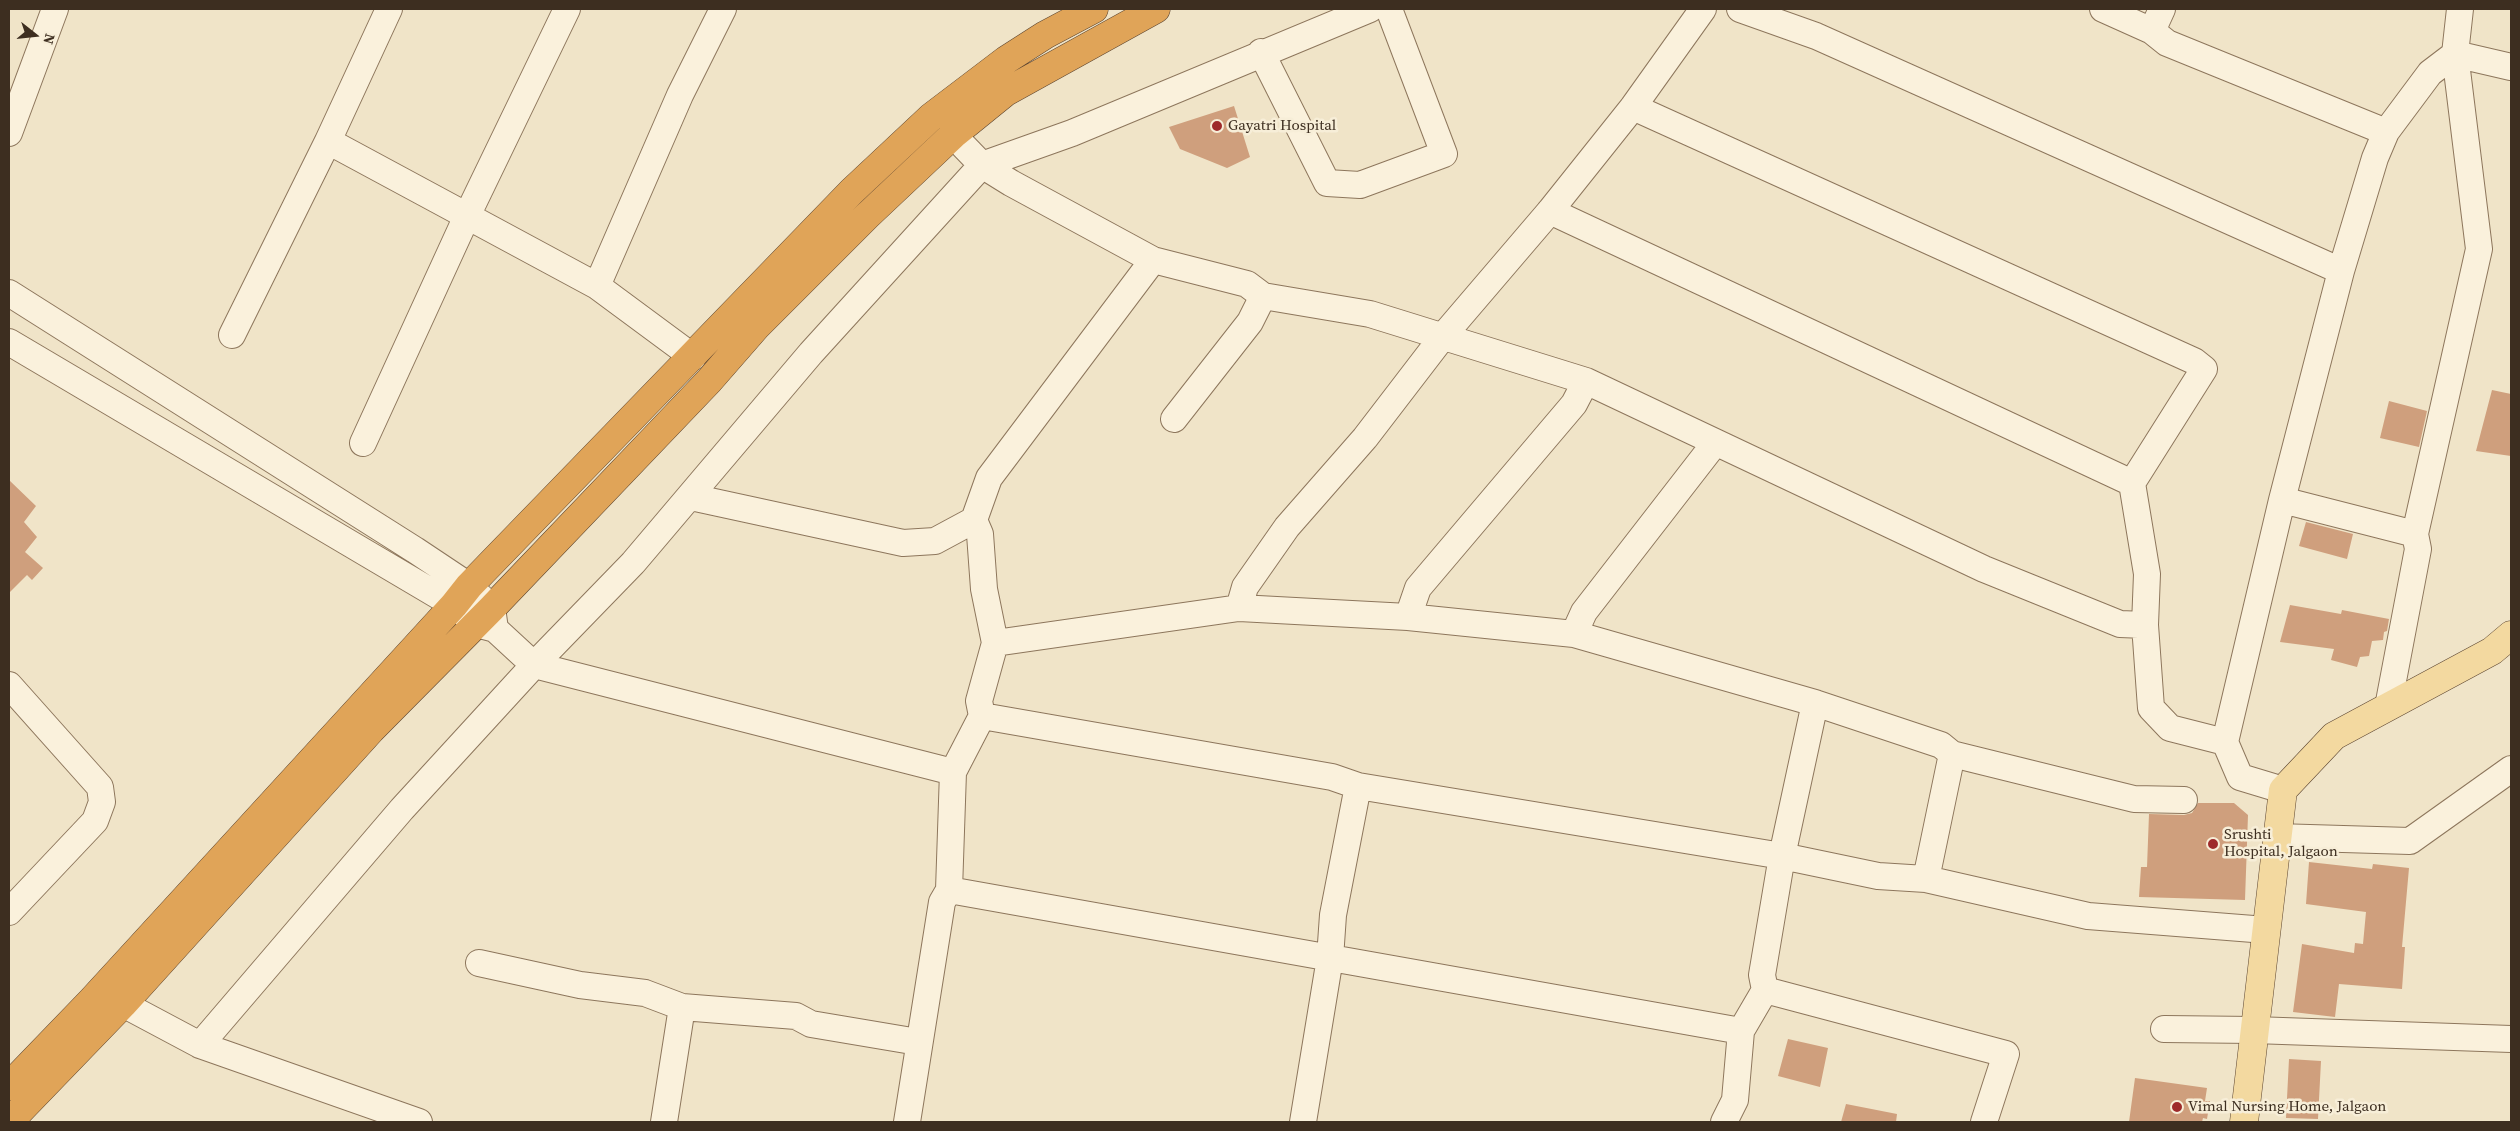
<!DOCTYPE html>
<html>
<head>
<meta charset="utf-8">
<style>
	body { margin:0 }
	#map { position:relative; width:2520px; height:1131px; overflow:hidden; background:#f0e4c8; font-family:"Source Serif 4",serif }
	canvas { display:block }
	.frame { position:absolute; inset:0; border:10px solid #3d2e20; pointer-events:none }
	.north { position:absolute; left:10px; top:10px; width:50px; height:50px; -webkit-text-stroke:4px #f7eed8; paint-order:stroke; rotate:106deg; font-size:14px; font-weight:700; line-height:20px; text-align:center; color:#3d2e20 }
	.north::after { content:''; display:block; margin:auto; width:18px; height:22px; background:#3d2e20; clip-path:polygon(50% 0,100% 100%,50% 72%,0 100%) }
</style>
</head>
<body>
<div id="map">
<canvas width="2520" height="1131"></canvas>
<div class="frame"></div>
<div class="north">N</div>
</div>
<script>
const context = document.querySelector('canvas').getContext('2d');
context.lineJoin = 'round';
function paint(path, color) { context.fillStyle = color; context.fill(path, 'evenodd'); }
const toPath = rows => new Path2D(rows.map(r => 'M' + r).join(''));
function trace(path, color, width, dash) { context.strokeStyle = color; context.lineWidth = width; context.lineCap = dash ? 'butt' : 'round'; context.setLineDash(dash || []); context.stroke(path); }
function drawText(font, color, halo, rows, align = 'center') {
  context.font = font + ' "Source Serif 4",serif'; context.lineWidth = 5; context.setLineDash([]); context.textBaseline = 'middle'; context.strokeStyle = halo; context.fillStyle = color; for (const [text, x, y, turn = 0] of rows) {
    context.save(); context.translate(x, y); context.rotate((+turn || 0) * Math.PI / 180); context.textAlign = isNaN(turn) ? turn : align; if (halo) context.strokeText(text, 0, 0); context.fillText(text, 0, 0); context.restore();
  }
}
paint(toPath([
	[1234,106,1250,157,1227,168,1180,149,1169,127],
	[2492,390,2511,394,2511,456,2476,451],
	[2389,401,2427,411,2419,447,2380,438],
	[9,480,36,506,24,522,37,537,25,552,43,568,32,580,27,575,9,593],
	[2306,522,2353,534,2347,559,2299,546],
	[2290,605,2341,614,2342,610,2389,619,2387,631,2384,632,2383,640,2372,641,2369,656,2360,657,2357,667,2331,660,2334,649,2280,642],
	[2198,803,2234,803,2248,815,2245,900,2139,897,2141,867,2147,867,2149,814,2184,815,2192,813],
	[2309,862,2372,869,2373,864,2409,868,2402,947,2405,947,2402,989,2339,984,2335,1017,2293,1012,2302,944,2354,953,2355,943,2363,944,2366,912,2306,904],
	[1788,1039,1828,1048,1820,1087,1778,1076],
	[2289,1059,2321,1061,2318,1119,2286,1118],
	[2135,1078,2207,1088,2205,1101,2210,1101,2207,1119,2203,1118,2202,1122,2129,1122],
	[1846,1104,1897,1114,1896,1122,1841,1122]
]), '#cf9f7d');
const minor = toPath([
	[389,9,328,141,597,286],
	[1740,9,1816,36,2341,271],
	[2103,9,2152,31,2167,43,2386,132],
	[2152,31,2162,9],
	[1261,52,1327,183,1360,185,1444,154,1389,9],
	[1633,107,2194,361,2204,369,2132,483,2147,574,2145,625,2151,708,2170,728,2225,742,2240,777,2283,790],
	[9,133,55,9],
	[953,135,982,165,1011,183,1153,260,1247,284,1263,296,1370,314,1586,381,1984,569,2120,624,2145,625],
	[1550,211,2132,483],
	[9,293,415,550,469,586,492,608,495,629],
	[232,335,328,141],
	[9,342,454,605,476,624,495,629,534,665,953,772],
	[693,357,597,286,680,95,723,9],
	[1174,419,1250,322,1263,296],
	[363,443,467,216,567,9],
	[691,497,903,543,935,541,974,520,989,478,1153,260],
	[2282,500,2415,534],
	[1239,608,1245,587,1287,527,1365,438,1444,335,1550,211,1633,107,1703,9],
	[1408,617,1418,588,1574,404,1586,381],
	[1574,634,1584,612,1715,443],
	[995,643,1239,608,1408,617,1574,634,1815,703,1941,745,1952,754,2134,799,2184,800],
	[9,685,100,787,102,802,95,821,9,912],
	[2388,707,2418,549,2415,534,2479,249,2455,54,2460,9],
	[982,716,1332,777,1358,786,1782,856,1878,876,1926,879,2088,916,2266,930],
	[2225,742,2282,500,2341,271,2375,158,2386,132,2430,73,2455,54,2511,67],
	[2276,837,2410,841,2511,769],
	[1926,879,1952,754],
	[949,890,1741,1031],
	[479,963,580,985,645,993,682,1007,796,1016,811,1024,918,1042],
	[1765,990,2006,1054,1984,1122],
	[123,1004,200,1045,419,1122],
	[2164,1029,2254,1030,2511,1039],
	[200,1045,402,809,534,665,633,563,811,353,982,165,1072,133,1370,9],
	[664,1122,682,1007],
	[907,1122,942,902,949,890,953,772,982,716,979,701,995,643,984,589,980,534,974,520],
	[1303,1122,1330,958,1333,915,1358,786],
	[1724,1122,1735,1100,1741,1031,1765,990,1762,975,1782,856,1815,703]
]);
const major = toPath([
	[2244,1122,2283,790,2334,736,2492,651,2511,635]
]);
const highway = toPath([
	[9,1086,92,1000,454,605,469,586,852,191,931,117,1006,60,1045,35,1094,9],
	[9,1122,123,1004,371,730,492,608,709,381,757,326,867,216,953,135,1006,92,1156,9]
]);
trace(minor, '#8d765c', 28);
trace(major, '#5b4430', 29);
trace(highway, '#5b4430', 29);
trace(minor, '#faf1dc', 26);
trace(major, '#f3d9a0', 28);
trace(highway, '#e0a458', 28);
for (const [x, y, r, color] of [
	[1217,126,6,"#9e2a2b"],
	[2213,844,6,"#9e2a2b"],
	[2177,1107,6,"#9e2a2b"]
]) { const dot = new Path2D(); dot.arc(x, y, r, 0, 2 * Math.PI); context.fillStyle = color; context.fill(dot); trace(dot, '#f7eed8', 2); }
drawText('15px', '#3d2e20', '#f7eed8', [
	["Gayatri Hospital",1228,126],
	["Srushti",2224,835],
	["Hospital, Jalgaon",2224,852],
	["Vimal Nursing Home, Jalgaon",2188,1107]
], 'left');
</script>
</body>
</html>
